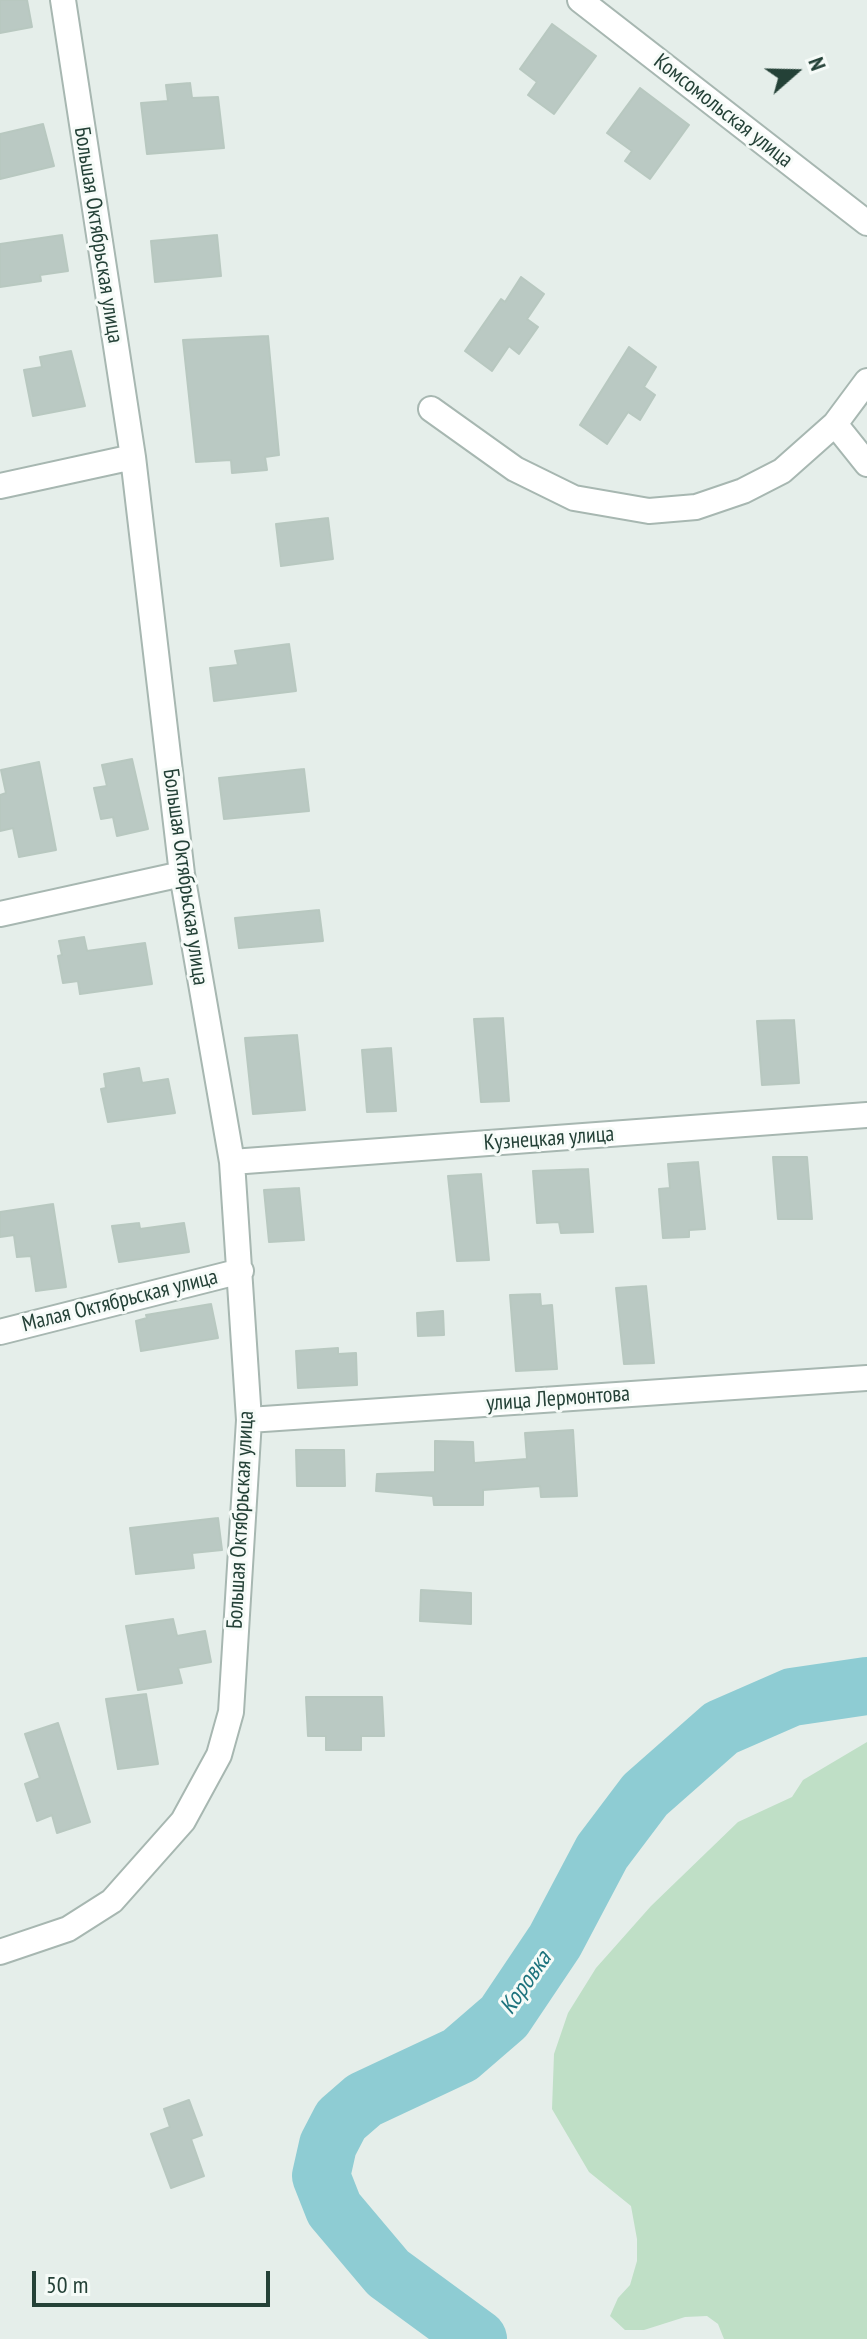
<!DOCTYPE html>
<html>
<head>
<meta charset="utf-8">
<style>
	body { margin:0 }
	#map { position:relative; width:867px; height:2339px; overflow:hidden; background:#e5eeea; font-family:"PT Sans Narrow",sans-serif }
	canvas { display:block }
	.north { position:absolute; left:755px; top:32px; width:80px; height:80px; -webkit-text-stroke:6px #f6fbf8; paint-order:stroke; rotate:70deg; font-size:22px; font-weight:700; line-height:32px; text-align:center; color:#244137 }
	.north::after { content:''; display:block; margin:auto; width:28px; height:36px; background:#244137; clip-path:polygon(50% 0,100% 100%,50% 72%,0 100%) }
	.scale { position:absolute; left:32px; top:2271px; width:238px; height:36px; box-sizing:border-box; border:4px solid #244137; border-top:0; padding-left:10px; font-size:24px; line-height:28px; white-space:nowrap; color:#244137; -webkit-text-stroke:6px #f6fbf8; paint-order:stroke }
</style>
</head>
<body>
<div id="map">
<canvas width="867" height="2339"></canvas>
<div class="north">N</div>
<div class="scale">50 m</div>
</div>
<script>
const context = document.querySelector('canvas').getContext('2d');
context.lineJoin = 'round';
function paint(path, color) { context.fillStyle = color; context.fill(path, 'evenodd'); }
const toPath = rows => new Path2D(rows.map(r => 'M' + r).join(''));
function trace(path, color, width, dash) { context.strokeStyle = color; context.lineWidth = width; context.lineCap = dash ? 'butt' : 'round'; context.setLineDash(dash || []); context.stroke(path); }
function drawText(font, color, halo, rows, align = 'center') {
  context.font = font + ' "PT Sans Narrow",sans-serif'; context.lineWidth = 6; context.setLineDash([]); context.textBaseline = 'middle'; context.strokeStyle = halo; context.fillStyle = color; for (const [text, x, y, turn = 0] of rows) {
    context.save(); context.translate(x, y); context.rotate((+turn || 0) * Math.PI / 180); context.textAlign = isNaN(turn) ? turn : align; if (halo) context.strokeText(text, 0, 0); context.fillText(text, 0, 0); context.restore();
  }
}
paint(toPath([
	[867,1742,867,2339,724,2339,718,2324,707,2316,685,2317,644,2330,625,2330,610,2316,618,2298,630,2285,637,2261,637,2239,631,2206,589,2172,552,2109,554,2054,568,2013,596,1968,651,1906,738,1822,792,1797,803,1780]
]), '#bfdfc6');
trace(toPath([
	[478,2339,388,2273,334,2209,321,2176,328,2145,341,2120,364,2100,460,2055,504,2017,555,1941,602,1852,645,1795,721,1728,792,1697,867,1686]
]), '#8eccd3', 58);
const building = toPath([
	[0,0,27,0,32,27,0,33,0,0],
	[552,24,596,56,554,114,528,95,537,82,520,69,552,24],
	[190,83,192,98,218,97,224,148,147,154,141,103,168,101,166,85,190,83],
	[640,88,689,125,650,179,625,161,632,151,607,133,640,88],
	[43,124,54,166,0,179,0,134,43,124],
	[62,235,68,271,40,275,41,281,0,287,0,244,62,235],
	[217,235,221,276,155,282,151,241,217,235],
	[521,277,544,294,527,319,538,327,519,354,509,346,492,371,465,351,501,299,505,302,521,277],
	[268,336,279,455,265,457,267,470,232,473,231,460,196,462,183,340,268,336],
	[629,347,656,367,644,387,655,395,640,420,628,412,607,444,580,425,629,347],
	[71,351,85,406,33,416,24,370,42,367,40,357,71,351],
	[328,518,333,559,281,566,276,524,328,518],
	[289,644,296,691,214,701,210,668,238,665,235,651,289,644],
	[132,759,148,829,117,836,113,817,101,819,94,788,107,786,102,765,132,759],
	[39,762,56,850,19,857,13,828,0,831,0,795,6,793,1,770,39,762],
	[304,769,309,811,224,819,219,778,304,769],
	[319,910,323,941,239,948,235,918,319,910],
	[84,937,87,951,145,943,152,984,80,994,78,981,63,983,58,956,62,955,59,941,84,937],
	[503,1018,509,1101,481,1102,474,1019,503,1018],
	[794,1020,799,1083,762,1085,757,1021,794,1020],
	[297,1035,305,1110,253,1114,245,1038,297,1035],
	[391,1048,396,1111,367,1112,362,1050,391,1048],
	[139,1068,142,1083,168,1079,175,1113,108,1122,101,1089,106,1088,104,1074,139,1068],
	[773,1157,807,1157,812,1219,778,1219,773,1157],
	[698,1162,705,1229,689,1230,689,1237,663,1238,659,1189,670,1188,668,1164,698,1162],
	[588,1169,593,1232,561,1233,559,1222,537,1223,533,1171,588,1169],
	[481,1174,489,1260,457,1261,448,1176,481,1174],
	[299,1188,304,1240,269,1242,264,1190,299,1188],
	[53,1204,66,1287,36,1291,31,1256,17,1257,14,1235,0,1237,0,1212,53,1204],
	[139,1223,140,1229,184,1223,189,1252,119,1262,112,1226,139,1223],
	[646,1286,654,1363,624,1364,616,1288,646,1286],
	[540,1294,541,1306,552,1305,557,1369,516,1371,510,1295,540,1294],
	[211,1304,218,1338,141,1351,136,1321,147,1318,146,1315,211,1304],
	[443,1311,444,1335,418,1336,417,1313,443,1311],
	[338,1348,338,1354,356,1353,357,1385,298,1388,296,1351,338,1348],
	[573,1430,577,1496,541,1497,540,1486,483,1490,483,1505,434,1505,433,1496,376,1491,377,1474,435,1472,435,1441,473,1442,474,1463,527,1459,525,1433,573,1430],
	[296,1450,344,1450,345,1486,297,1486,296,1450],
	[218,1518,222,1550,192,1553,194,1568,136,1574,130,1528,218,1518],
	[421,1590,471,1593,471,1624,420,1621,421,1590],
	[173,1619,177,1636,205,1631,211,1662,178,1668,182,1683,138,1690,126,1626,173,1619],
	[146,1694,158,1764,118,1769,106,1699,146,1694],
	[306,1697,382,1697,384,1736,361,1736,361,1750,326,1750,326,1736,308,1736,306,1697],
	[58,1723,90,1822,57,1833,52,1815,37,1821,25,1784,40,1778,25,1734,58,1723],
	[189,2100,202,2135,191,2139,204,2176,171,2188,151,2134,170,2127,164,2109,189,2100]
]);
paint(building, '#bac9c3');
trace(building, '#b8c8c0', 2);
const minor = toPath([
	[580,0,867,223],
	[431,409,515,469,574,498,649,511,696,507,743,491,782,471,835,424,867,381],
	[835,424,867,464],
	[0,486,133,457],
	[0,914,182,874],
	[232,1162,867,1115],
	[0,1332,241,1271],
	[249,1420,867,1378],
	[0,1952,68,1929,112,1901,183,1821,219,1755,231,1712,249,1420,232,1162,182,874,133,457,63,0]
]);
trace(minor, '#a7b7b1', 28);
trace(minor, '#fff', 24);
drawText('22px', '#244137', '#f6fbf8', [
	["Комсомольская улица",723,111,38],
	["Большая Октябрьская улица",98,235,81],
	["Большая Октябрьская улица",185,877,82],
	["Кузнецкая улица",549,1139,-4],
	["Малая Октябрьская улица",120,1301,-14],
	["улица Лермонтова",558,1399,-4],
	["Большая Октябрьская улица",241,1520,-87]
]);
drawText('italic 24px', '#1d737d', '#f6fbf8', [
	["Коровка",526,1983,-55]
]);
</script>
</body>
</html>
